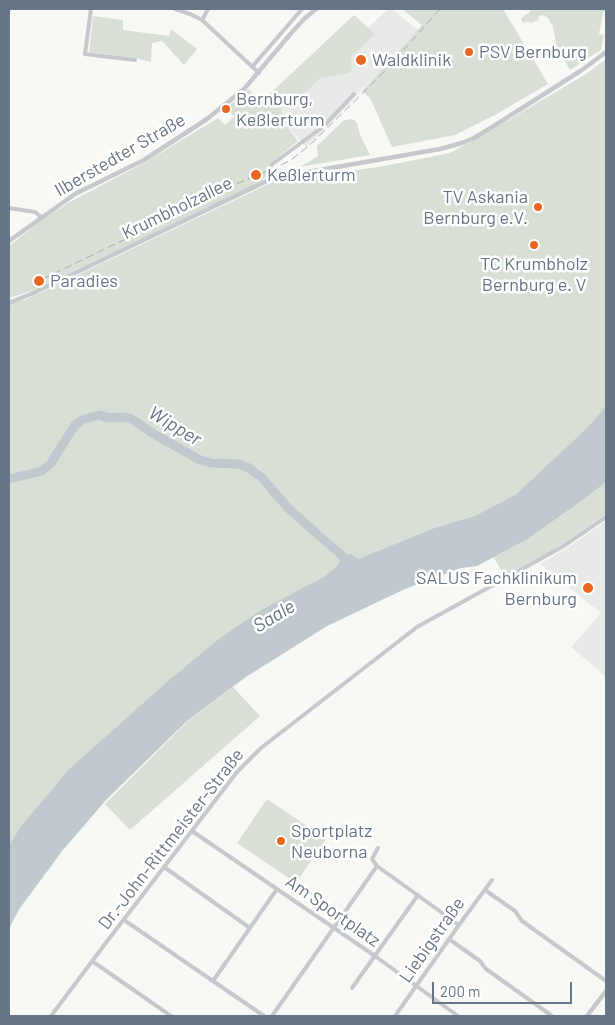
<!DOCTYPE html>
<html>
<head>
<meta charset="utf-8">
<style>
	body { margin:0 }
	#map { position:relative; width:615px; height:1025px; overflow:hidden; background:#f8f8f5; font-family:Barlow,sans-serif }
	canvas { display:block }
	.frame { position:absolute; inset:0; border:10px solid #667587; pointer-events:none }
	.scale { position:absolute; left:432px; top:982px; width:140px; height:22px; box-sizing:border-box; border:2px solid #667587; border-top:0; padding-left:6px; font-size:15px; line-height:18px; white-space:nowrap; color:#667587; -webkit-text-stroke:4px #fff; paint-order:stroke }
</style>
</head>
<body>
<div id="map">
<canvas width="615" height="1025"></canvas>
<div class="frame"></div>
<div class="scale">200 m</div>
</div>
<script>
const context = document.querySelector('canvas').getContext('2d');
context.lineJoin = 'round';
function paint(path, color) { context.fillStyle = color; context.fill(path, 'evenodd'); }
const toPath = rows => new Path2D(rows.map(r => 'M' + r).join(''));
function trace(path, color, width, dash) { context.strokeStyle = color; context.lineWidth = width; context.lineCap = dash ? 'butt' : 'round'; context.setLineDash(dash || []); context.stroke(path); }
function drawText(font, color, halo, rows, align = 'center') {
  context.font = font + ' Barlow,sans-serif'; context.lineWidth = 5; context.setLineDash([]); context.textBaseline = 'middle'; context.strokeStyle = halo; context.fillStyle = color; for (const [text, x, y, turn = 0] of rows) {
    context.save(); context.translate(x, y); context.rotate((+turn || 0) * Math.PI / 180); context.textAlign = isNaN(turn) ? turn : align; if (halo) context.strokeText(text, 0, 0); context.fillText(text, 0, 0); context.restore();
  }
}
paint(toPath([
	[388,9,392,9,418,30,331,123,306,147,274,114],
	[606,521,606,677,571,647,601,613,540,564,570,546]
]), '#e8eae8');
paint(toPath([
	[402,9,503,9,548,84,495,115,455,135,392,147,370,98,362,91,422,25],
	[529,9,606,9,606,11,603,12,599,34,604,35,601,50,570,70,556,45,553,26,548,18,542,15,538,17,539,20,530,23,528,21,524,23,522,22,521,18,530,12],
	[354,15,375,34,352,56,351,59,352,70,349,73,320,78,297,101,291,98,281,108,285,125,298,141,268,165,267,168,267,175,261,182,31,291,9,298,9,246,39,222,68,203,144,163,218,118,225,125,234,117,227,108,248,89,262,101],
	[93,16,123,20,123,30,169,36,171,29,197,49,184,65,162,41,152,43,151,62,135,58,89,52],
	[606,59,606,406,594,420,575,439,516,494,475,516,434,528,358,559,338,565,325,576,261,610,221,637,170,679,69,769,21,826,9,845,9,305,27,299,279,179,320,175,379,167,450,153,495,128,586,74],
	[349,119,354,120,357,123,360,135,370,155,300,167,318,156,317,146,343,121],
	[606,482,606,514,543,557,505,578,494,557,528,539,587,497],
	[233,687,260,716,130,830,105,804,188,721],
	[267,799,326,839,296,883,237,843]
]), '#d8e0d6');
paint(toPath([
	[606,406,606,482,587,497,528,539,477,566,461,568,405,589,327,626,246,677,187,721,106,800,63,850,20,908,9,928,9,845,21,826,69,769,170,679,221,637,261,610,325,576,338,565,342,556,351,554,358,559,434,528,475,516,516,494,575,439,594,420]
]), '#bfc9ce');
trace(toPath([
	[9,479,42,471,51,463,75,425,84,419,100,415,108,418,121,417,130,418,154,434,200,460,211,463,239,464,249,468,262,478,289,509,340,554,351,565]
]), '#bfc9ce', 9);
trace(toPath([
	[91,9,85,54,135,60],
	[175,9,190,14,202,20,259,73],
	[202,20,208,9],
	[252,67,302,9],
	[271,179,269,172,271,165,324,126,354,94],
	[9,208,35,212,41,217],
	[192,831,375,956,458,1016],
	[377,866,459,925],
	[164,867,250,928],
	[485,890,515,911,522,921,606,981],
	[124,920,264,1016],
	[449,939,480,961,486,969,552,1016],
	[92,961,171,1016],
	[213,981,277,889],
	[352,988,418,895],
	[51,1016,105,944,237,772,261,748,417,627,562,547,606,517],
	[272,1016,377,866,372,859,378,848],
	[395,1016,459,925,492,880]
]), '#c5c8cc', 4);
trace(toPath([
	[9,241,75,194,144,160,207,119,244,89,293,31,304,19,316,9],
	[9,303,31,294,271,179,285,176,440,149,462,143,474,138,497,124,582,70,606,52],
	[587,1016,606,991]
]), '#c5c8cc', 4.5);
trace(toPath([
	[32,284,157,224,236,184,277,167,291,160,311,144,383,73,440,9]
]), '#a7acb3', 1, [8, 4]);
for (const [x, y, r, color] of [
	[469,52,5,"#ea6722"],
	[361,60,6,"#ea6722"],
	[226,109,5,"#ea6722"],
	[256,175,6,"#ea6722"],
	[538,207,5,"#ea6722"],
	[534,245,5,"#ea6722"],
	[39,281,6,"#ea6722"],
	[588,588,6,"#ea6722"],
	[281,841,5,"#ea6722"]
]) { const dot = new Path2D(); dot.arc(x, y, r, 0, 2 * Math.PI); context.fillStyle = color; context.fill(dot); trace(dot, '#fff', 2); }
drawText('18px', '#667587', '#fff', [
	["PSV Bernburg",479,52],
	["Waldklinik",372,60],
	["Bernburg,",236,99],
	["Keßlerturm",236,120],
	["Keßlerturm",267,175],
	["TV Askania",528,197,"right"],
	["Bernburg e.V.",528,218,"right"],
	["TC Krumbholz",534,264,"center"],
	["Bernburg e. V",534,285,"center"],
	["Paradies",50,281],
	["SALUS Fachklinikum",577,578,"right"],
	["Bernburg",577,599,"right"],
	["Sportplatz",291,831],
	["Neuborna",291,852]
], 'left');
drawText('18px', '#667587', '#fff', [
	["Ilberstedter Straße",120,155,-30],
	["Krumbholzallee",177,208,-26],
	["Dr.-John-Rittmeister-Straße",171,839,-52],
	["Am Sportplatz",333,911,35],
	["Liebigstraße",432,940,-55]
]);
drawText('italic 19px', '#617683', '#fff', [
	["Wipper",175,426,31],
	["Saale",274,616,-31]
]);
</script>
</body>
</html>
